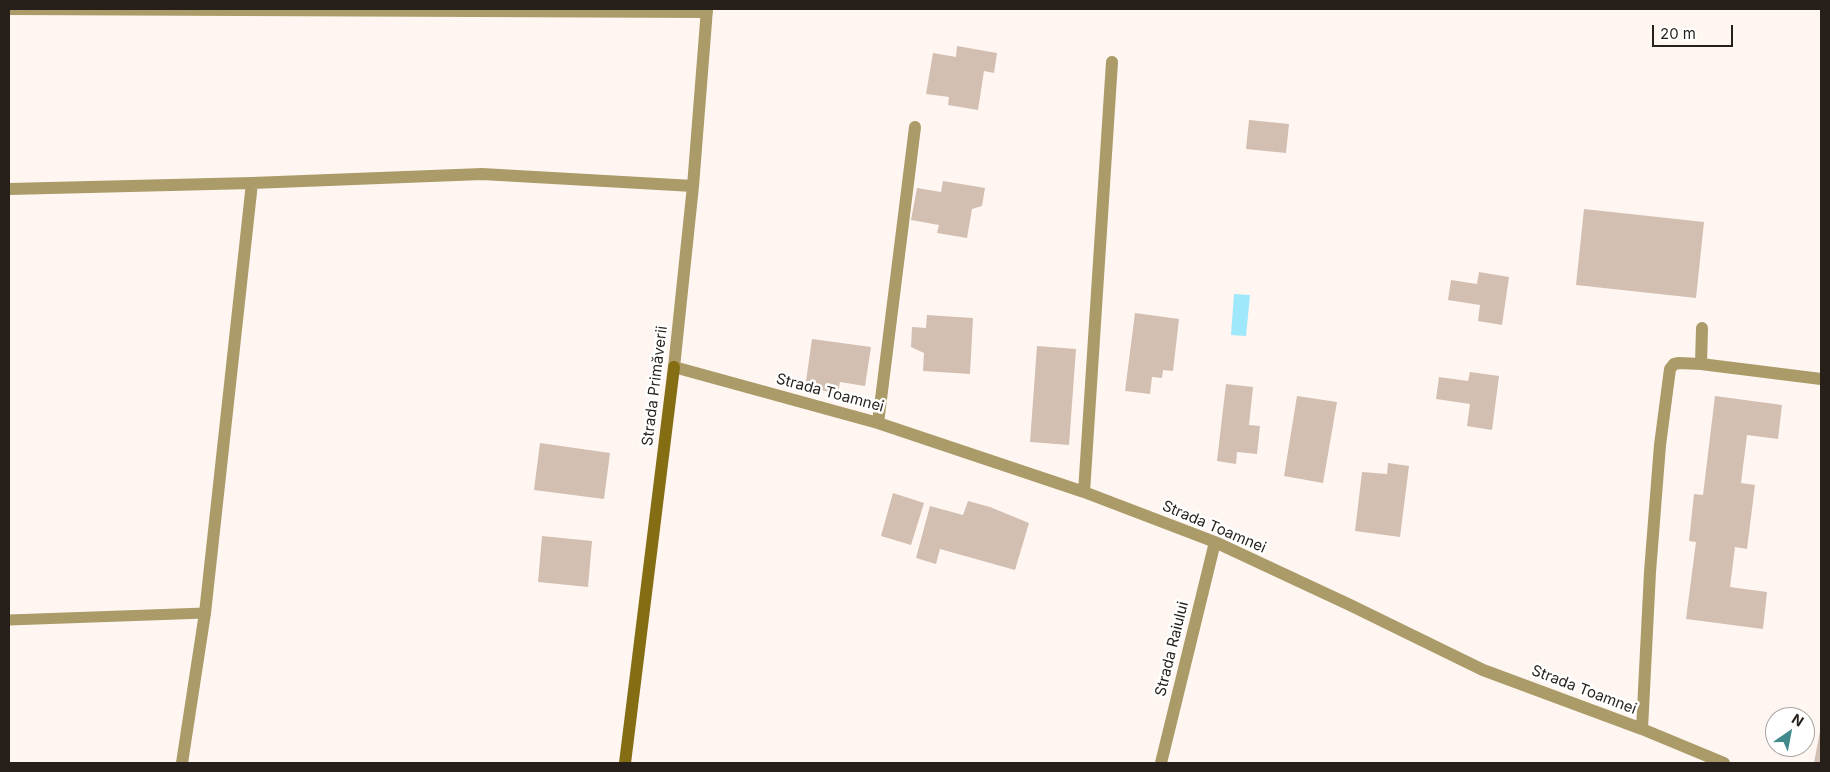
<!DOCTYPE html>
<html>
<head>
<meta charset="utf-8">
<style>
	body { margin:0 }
	#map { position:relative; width:1830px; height:772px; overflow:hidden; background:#fff6f1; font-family:Inter,sans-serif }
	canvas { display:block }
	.frame { position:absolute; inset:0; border:10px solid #261f1a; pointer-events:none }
	.north { position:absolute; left:1765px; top:707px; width:50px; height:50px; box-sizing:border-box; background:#fff; border:1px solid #a8a5a3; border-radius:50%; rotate:33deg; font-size:14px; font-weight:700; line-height:20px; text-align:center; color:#261f1a }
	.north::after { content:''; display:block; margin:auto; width:18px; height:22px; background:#41898a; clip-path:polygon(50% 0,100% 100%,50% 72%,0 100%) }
	.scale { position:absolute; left:1652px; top:25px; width:81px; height:22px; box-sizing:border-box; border:2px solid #261f1a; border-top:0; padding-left:6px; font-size:15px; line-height:18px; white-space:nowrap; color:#261f1a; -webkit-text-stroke:4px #fff; paint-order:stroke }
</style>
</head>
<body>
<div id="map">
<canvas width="1830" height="772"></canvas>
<div class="frame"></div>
<div class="north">N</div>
<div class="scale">20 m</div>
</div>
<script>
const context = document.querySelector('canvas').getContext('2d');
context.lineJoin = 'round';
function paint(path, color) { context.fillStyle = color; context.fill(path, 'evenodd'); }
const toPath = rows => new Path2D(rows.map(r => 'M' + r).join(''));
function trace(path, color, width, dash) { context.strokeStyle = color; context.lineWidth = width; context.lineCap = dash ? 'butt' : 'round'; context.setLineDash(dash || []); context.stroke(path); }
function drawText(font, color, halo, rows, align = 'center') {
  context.font = font + ' Inter,sans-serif'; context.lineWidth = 5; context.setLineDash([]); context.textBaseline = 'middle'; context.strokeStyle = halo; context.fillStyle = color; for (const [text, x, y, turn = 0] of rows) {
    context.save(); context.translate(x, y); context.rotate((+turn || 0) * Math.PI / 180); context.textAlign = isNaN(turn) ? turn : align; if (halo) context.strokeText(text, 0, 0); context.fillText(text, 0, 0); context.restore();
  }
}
paint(toPath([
	[1234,294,1250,295,1246,336,1231,335]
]), '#9fe7fa');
paint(toPath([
	[957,46,997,53,994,73,984,71,978,110,948,105,949,97,926,94,933,53,956,57],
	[1249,120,1289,124,1286,153,1246,149],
	[943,181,985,188,982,206,972,209,967,238,937,233,939,225,911,220,917,188,941,192],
	[1584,209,1704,222,1696,298,1576,285],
	[1479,272,1509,277,1502,325,1478,321,1480,305,1448,300,1451,280,1477,284],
	[1135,313,1179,319,1173,371,1163,370,1162,378,1152,377,1150,394,1125,391],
	[927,315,973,318,970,374,923,371,924,353,911,347,912,327,926,328],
	[812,339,871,347,865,386,840,382,838,393,805,388],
	[1037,346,1076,349,1069,445,1030,442],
	[1470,372,1499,376,1492,430,1467,426,1470,404,1436,399,1439,377,1468,381],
	[1226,384,1253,387,1249,425,1260,426,1257,454,1237,452,1236,464,1217,461],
	[1297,396,1337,402,1323,483,1284,476],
	[1715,396,1782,405,1778,439,1747,435,1741,483,1755,485,1747,549,1735,547,1730,587,1767,592,1763,629,1686,619,1696,542,1689,541,1694,494,1703,495],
	[540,443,610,453,604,499,534,490],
	[1388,463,1409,466,1400,537,1355,531,1362,472,1387,474],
	[893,493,924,503,911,545,881,536],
	[968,501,990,507,1029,523,1015,570,940,549,936,564,916,558,930,506,963,515],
	[542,536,592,541,588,587,538,582],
	[1820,731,1821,763,1814,763]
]), '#d3bfb2');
trace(toPath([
	[9,620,205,613]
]), '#ab9b69', 11);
trace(toPath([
	[9,9,707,12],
	[707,9,693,186,674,367,878,423,1084,492,1215,542,1350,605,1483,670,1642,729,1724,763],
	[9,189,252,183,482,174,693,186],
	[1701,364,1702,328],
	[878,423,915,127],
	[1084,492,1112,62],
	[1642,729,1650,572,1660,445,1670,369,1674,364,1679,363,1701,364,1821,379],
	[182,763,205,613,252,183],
	[1161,763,1215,542]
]), '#ab9b69', 12);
trace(toPath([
	[625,763,674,367]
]), '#856d13', 12);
drawText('15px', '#261f1a', '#fff', [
	["Strada Primăverii",655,386,-83],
	["Strada Toamnei",830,393,15],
	["Strada Toamnei",1214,527,23],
	["Strada Raiului",1172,649,-76],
	["Strada Toamnei",1584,690,21]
]);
</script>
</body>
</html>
